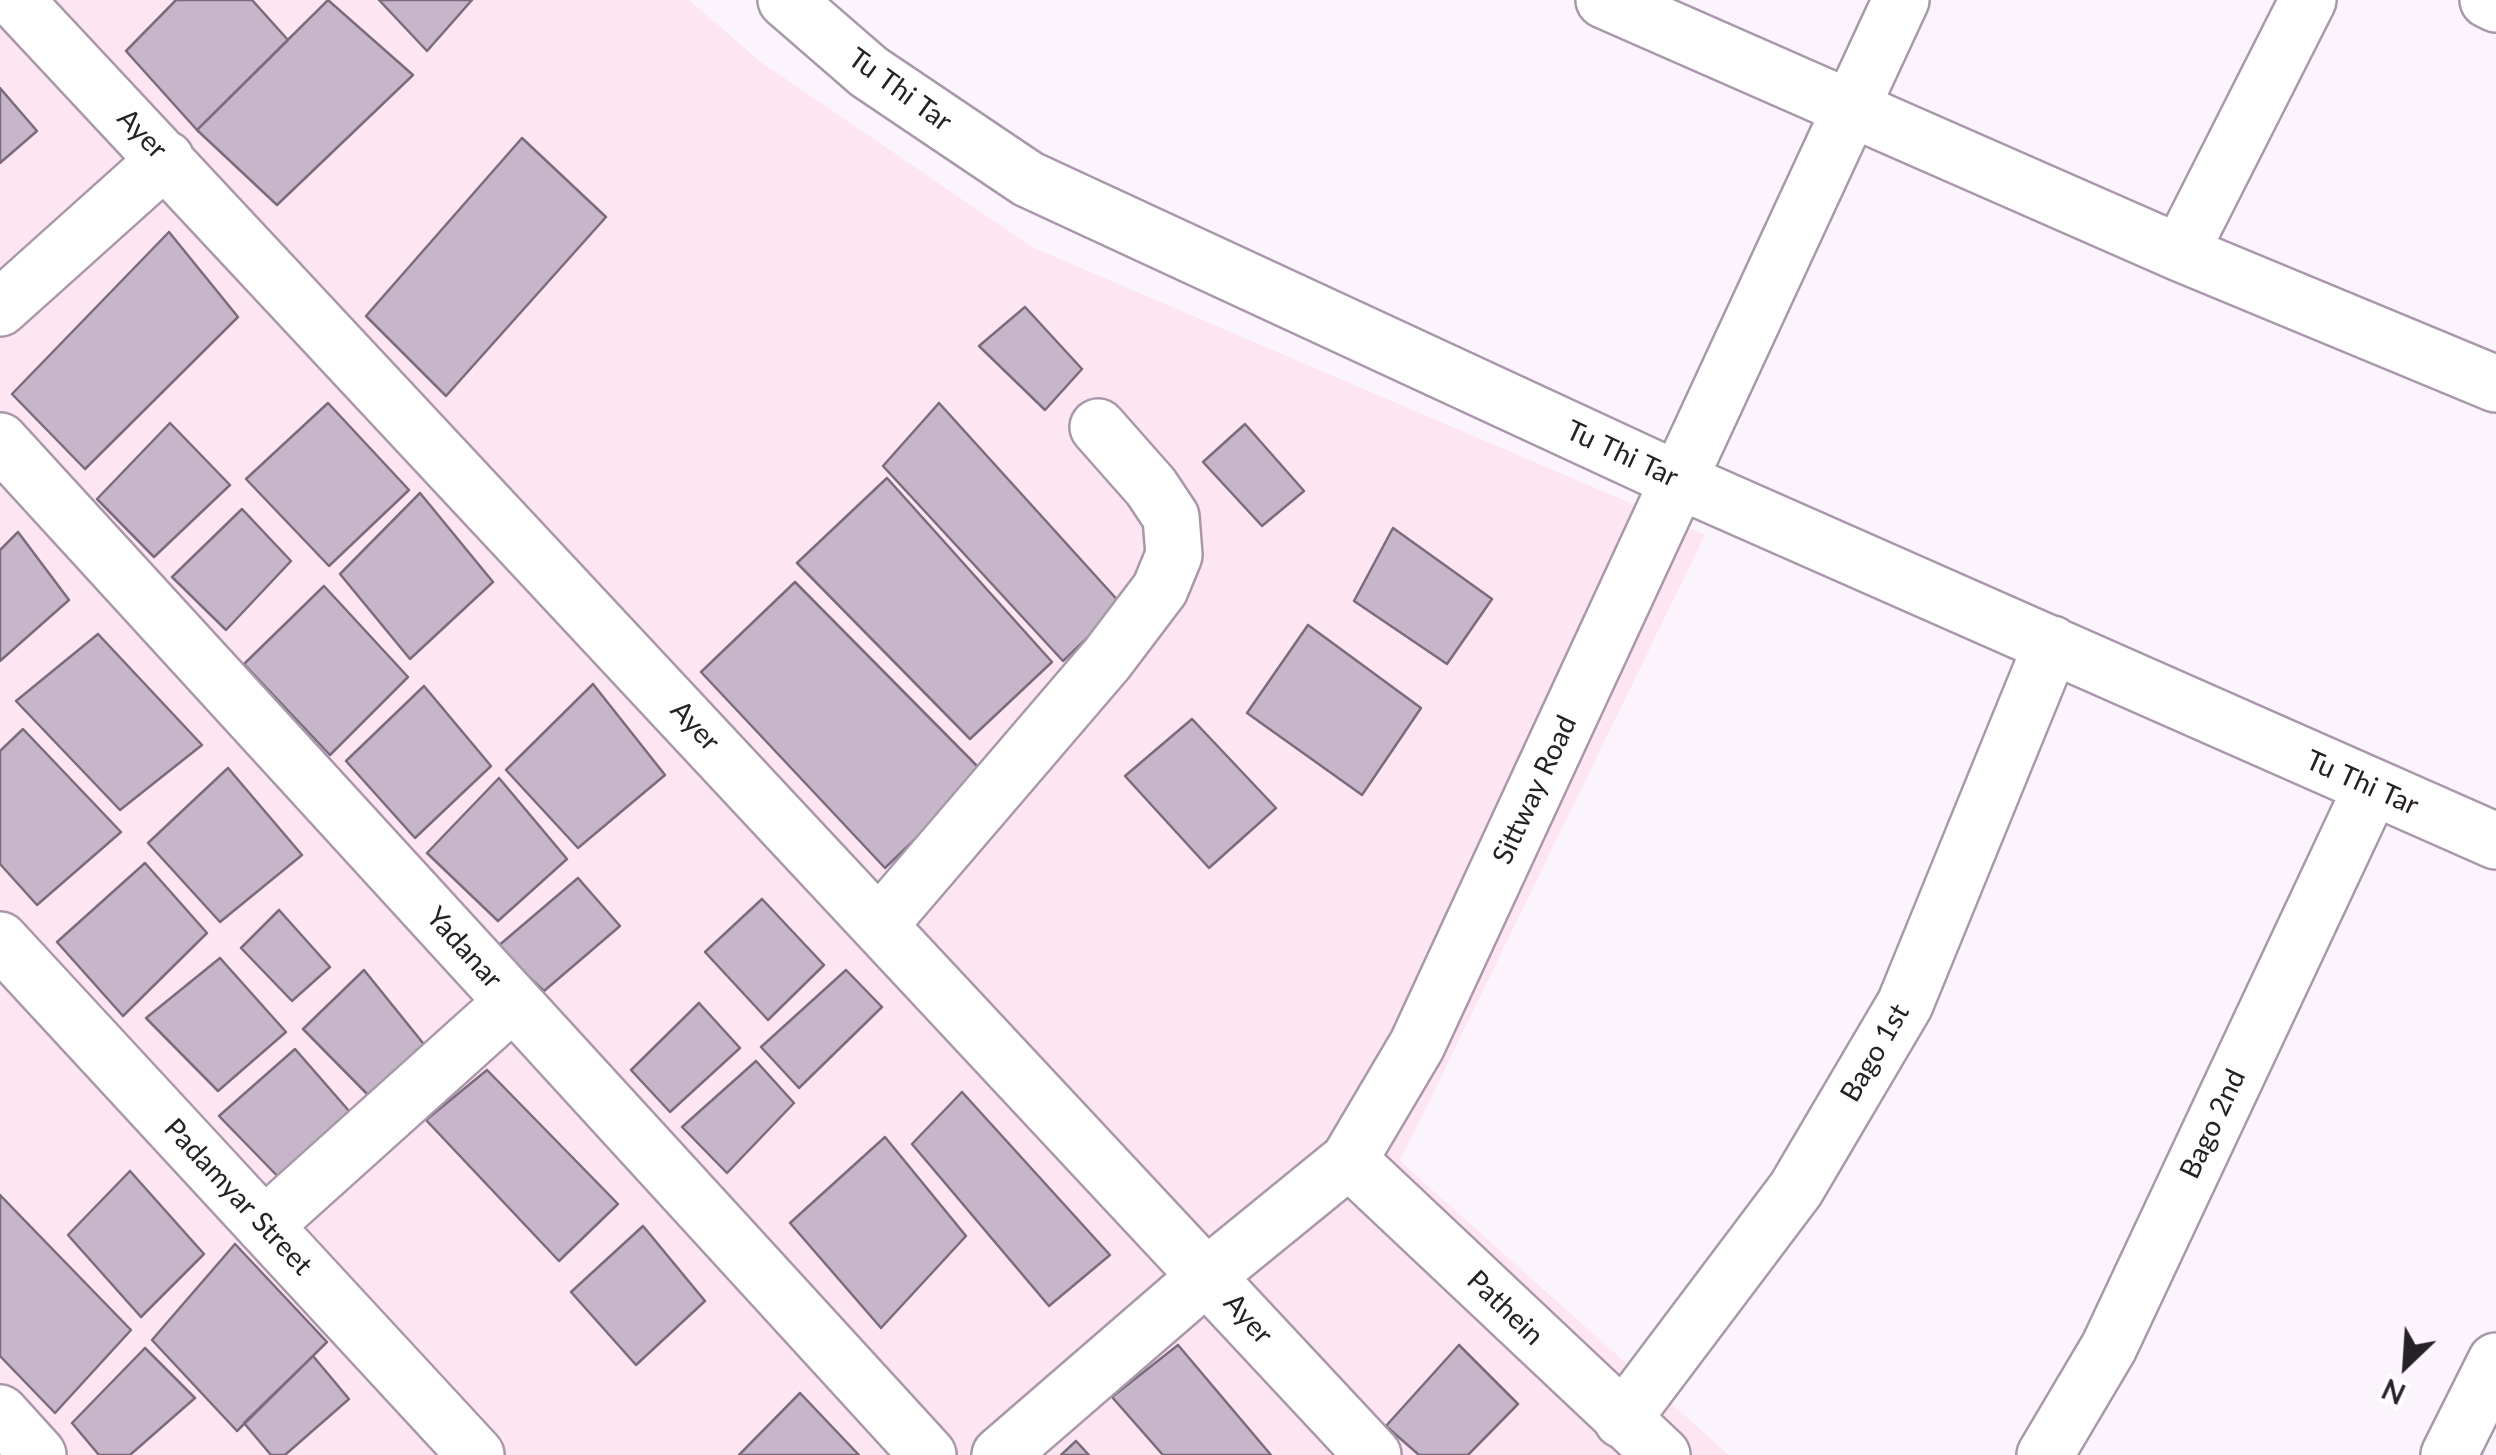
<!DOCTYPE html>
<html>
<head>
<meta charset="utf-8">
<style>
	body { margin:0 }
	#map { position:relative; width:2496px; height:1455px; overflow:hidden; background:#fcf4fd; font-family:Lato,sans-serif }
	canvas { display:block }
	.north { position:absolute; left:2356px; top:1315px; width:100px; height:100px; -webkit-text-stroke:8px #fff; paint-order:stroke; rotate:205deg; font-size:28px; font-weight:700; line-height:40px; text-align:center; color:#262027 }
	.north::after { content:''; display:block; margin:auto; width:35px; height:45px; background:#262027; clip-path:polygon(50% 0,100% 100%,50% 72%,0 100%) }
</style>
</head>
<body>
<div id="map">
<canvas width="2496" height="1455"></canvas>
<div class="north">N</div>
</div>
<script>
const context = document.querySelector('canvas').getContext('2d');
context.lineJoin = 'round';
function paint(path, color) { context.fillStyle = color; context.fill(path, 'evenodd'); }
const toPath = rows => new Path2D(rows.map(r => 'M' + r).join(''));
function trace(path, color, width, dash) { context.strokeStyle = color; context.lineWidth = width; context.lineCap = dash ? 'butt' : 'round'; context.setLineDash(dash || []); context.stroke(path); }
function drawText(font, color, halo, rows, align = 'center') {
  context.font = font + ' Lato,sans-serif'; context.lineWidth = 9; context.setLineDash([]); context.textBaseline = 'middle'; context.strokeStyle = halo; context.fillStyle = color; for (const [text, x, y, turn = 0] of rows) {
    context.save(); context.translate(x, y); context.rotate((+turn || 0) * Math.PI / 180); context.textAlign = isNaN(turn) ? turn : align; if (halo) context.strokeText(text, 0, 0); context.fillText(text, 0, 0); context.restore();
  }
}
paint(toPath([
	[0,0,689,0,761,62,1032,247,1705,535,1400,1161,1729,1455,0,1455]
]), '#fde6f1');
const building = toPath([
	[176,0,252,0,288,40,197,130,126,51,176,0],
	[328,0,413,75,277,205,197,130,328,0],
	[379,0,472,0,427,51,379,0],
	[0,88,37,131,0,163,0,88],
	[522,138,606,217,446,396,366,316,522,138],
	[169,232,238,317,85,469,12,394,169,232],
	[1025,307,1082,369,1045,410,979,346,1025,307],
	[328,403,409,490,329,566,246,479,328,403],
	[939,403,1122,605,1063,661,883,466,939,403],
	[170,423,230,485,154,557,97,499,170,423],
	[1245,424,1304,491,1262,526,1203,462,1245,424],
	[887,478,1052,662,970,739,797,563,887,478],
	[420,493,493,582,410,659,340,574,420,493],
	[242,509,291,561,226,630,172,577,242,509],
	[1393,528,1492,599,1447,664,1354,601,1393,528],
	[18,532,69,600,0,661,0,550,18,532],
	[795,582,984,773,885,868,701,672,795,582],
	[324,586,408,677,330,755,244,664,324,586],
	[1308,625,1421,708,1362,795,1247,713,1308,625],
	[98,634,202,745,120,810,16,701,98,634],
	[593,684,665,775,578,848,506,770,593,684],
	[424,686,491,766,415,838,346,761,424,686],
	[1192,719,1276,808,1209,868,1125,776,1192,719],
	[23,729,121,832,37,905,0,864,0,751,23,729],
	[228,768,302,855,220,922,148,843,228,768],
	[499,778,567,859,498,921,427,853,499,778],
	[145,863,207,933,123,1016,57,942,145,863],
	[578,878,620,926,544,991,497,947,578,878],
	[762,899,824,965,768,1020,705,952,762,899],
	[279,910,330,967,292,1001,241,948,279,910],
	[220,958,286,1032,218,1091,146,1018,220,958],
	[364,970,431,1053,374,1101,303,1029,364,970],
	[846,970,882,1007,799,1088,761,1047,846,970],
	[699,1003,740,1048,670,1112,631,1070,699,1003],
	[295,1049,356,1119,289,1188,219,1116,295,1049],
	[756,1061,794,1103,727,1173,682,1127,756,1061],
	[487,1070,618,1204,559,1261,426,1120,487,1070],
	[962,1092,1110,1255,1049,1306,912,1144,962,1092],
	[885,1137,966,1236,881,1328,790,1223,885,1137],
	[130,1171,204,1254,141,1317,68,1235,130,1171],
	[0,1195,131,1330,55,1413,0,1356,0,1195],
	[643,1226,705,1301,636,1365,571,1292,643,1226],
	[235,1244,327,1342,237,1431,152,1340,235,1244],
	[1178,1345,1271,1455,1163,1455,1112,1397,1178,1345],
	[1459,1345,1518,1404,1468,1455,1419,1455,1386,1426,1459,1345],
	[145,1348,195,1398,130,1455,99,1455,72,1423,145,1348],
	[313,1356,349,1399,285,1455,271,1455,244,1423,313,1356],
	[800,1393,859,1455,739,1455,800,1393],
	[1076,1441,1089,1455,1061,1455,1076,1441]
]);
paint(building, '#c7b6c9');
trace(building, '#7a6b7d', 2.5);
const minor = toPath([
	[15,0,1373,1455],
	[786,0,869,72,1028,179,1678,480,2496,841],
	[1604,0,2180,253,2496,384],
	[2488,0,2496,4],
	[2180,253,2308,0],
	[0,308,166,159],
	[0,441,928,1455],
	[880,924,1107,659,1160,589,1174,555,1171,517,1151,487,1098,427],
	[0,940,476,1455],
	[1349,1160,1662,1455],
	[264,1226,513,1002],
	[0,1413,38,1455],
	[1622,1420,1796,1189,1905,1004,2052,644],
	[1000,1455,1208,1275,1349,1160,1417,1045,1901,0],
	[2045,1455,2109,1347,2372,787],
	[2449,1455,2496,1361]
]);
trace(minor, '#a998ab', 60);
trace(minor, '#fff', 55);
drawText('28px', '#262027', '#fff', [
	["Tu Thi Tar",900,90,36],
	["Ayer",142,134,46],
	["Tu Thi Tar",1622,454,25],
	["Ayer",695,726,47],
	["Tu Thi Tar",2362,783,24],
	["Sittway Road",1535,790,-65],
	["Yadanar",464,948,48],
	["Bago 1st",1875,1053,-60],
	["Bago 2nd",2213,1124,-65],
	["Padamyar Street",238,1197,47],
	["Pathein",1505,1308,44],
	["Ayer",1248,1319,48]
]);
</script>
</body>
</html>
